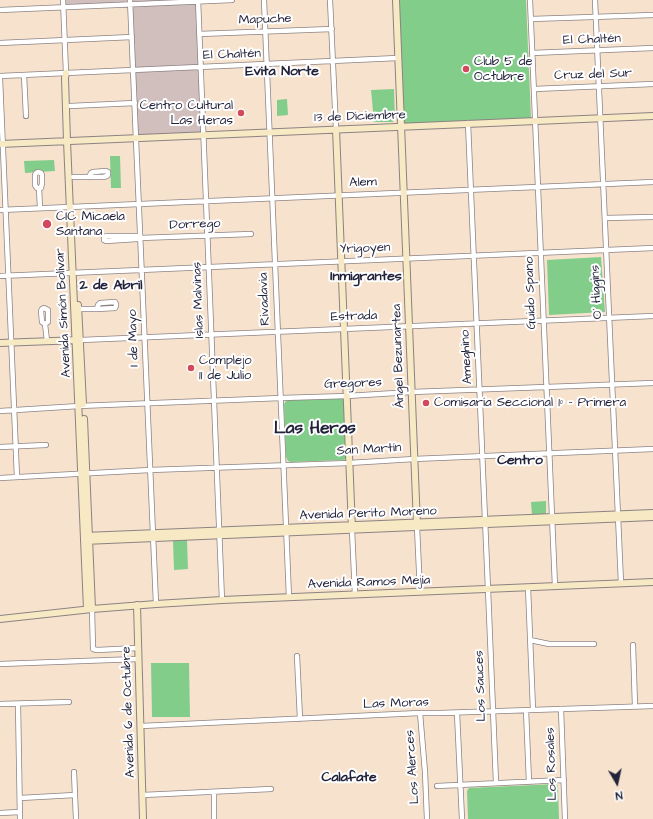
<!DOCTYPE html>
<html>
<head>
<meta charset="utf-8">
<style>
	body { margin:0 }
	#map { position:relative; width:653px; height:819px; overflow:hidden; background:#f7e3cd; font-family:"Architects Daughter",sans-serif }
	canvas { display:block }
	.north { position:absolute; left:597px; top:763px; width:40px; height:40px; -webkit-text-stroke:3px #fff; paint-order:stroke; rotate:171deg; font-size:11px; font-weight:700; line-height:16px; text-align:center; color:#22223b }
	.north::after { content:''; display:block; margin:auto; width:14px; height:18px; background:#22223b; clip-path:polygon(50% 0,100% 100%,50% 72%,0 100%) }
</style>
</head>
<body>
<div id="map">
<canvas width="653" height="819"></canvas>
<div class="north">N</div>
</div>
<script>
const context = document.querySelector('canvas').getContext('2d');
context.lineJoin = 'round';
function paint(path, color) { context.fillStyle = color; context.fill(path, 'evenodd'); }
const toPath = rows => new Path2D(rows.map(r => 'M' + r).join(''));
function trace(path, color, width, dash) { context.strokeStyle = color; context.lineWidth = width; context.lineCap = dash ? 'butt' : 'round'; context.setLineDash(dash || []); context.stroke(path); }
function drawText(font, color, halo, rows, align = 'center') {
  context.font = font + ' "Architects Daughter",sans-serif'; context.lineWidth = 4; context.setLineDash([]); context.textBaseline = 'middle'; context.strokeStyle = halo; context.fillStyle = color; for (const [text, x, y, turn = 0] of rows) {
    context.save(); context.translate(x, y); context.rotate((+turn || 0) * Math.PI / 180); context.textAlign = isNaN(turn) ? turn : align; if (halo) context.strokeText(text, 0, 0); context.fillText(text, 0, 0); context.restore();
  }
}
paint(toPath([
	[63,0,232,0,198,1,203,135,136,138,130,5,64,7]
]), '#d1bfbd');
paint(toPath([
	[399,0,526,0,531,119,404,124],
	[394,89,395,119,393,122,374,122,371,90],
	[287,99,288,115,277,116,277,100],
	[120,156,121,188,111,188,110,156],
	[54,160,55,171,25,173,24,161],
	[601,257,605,312,549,315,547,260],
	[341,397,344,398,347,459,343,460,291,462,288,461,286,457,284,405,285,402,288,400],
	[546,501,546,513,545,515,532,515,531,502],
	[187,540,188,569,174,570,173,541],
	[151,663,189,663,190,717,152,717],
	[556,784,558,786,559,819,468,819,467,791,469,788]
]), '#82cd8a');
const street = toPath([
	[63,0,66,73],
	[130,0,156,604],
	[198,0,222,600],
	[264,0,289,597],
	[330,0,336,129],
	[530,0,555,586],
	[595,0,621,583],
	[0,10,232,0],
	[531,19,653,15],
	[199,34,332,29],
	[0,43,132,37],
	[532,53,653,48],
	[24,75,26,116],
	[0,76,398,58],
	[0,79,17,477],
	[534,89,653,84],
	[70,106,135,103],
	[468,123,488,589,496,783],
	[73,177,103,177,107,176,108,175,108,172,106,171,93,172,91,173,89,177],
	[39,188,37,188,35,185,35,175,36,173,38,172,41,173,42,175,42,183,41,188,39,188,40,208],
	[0,210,653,182],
	[605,218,653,217],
	[140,238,137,236,107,236,104,237,104,240,106,241,137,239,140,238,251,234],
	[0,276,653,248],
	[79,309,97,309,115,308,116,306,116,304,115,302,100,303,98,305,97,309],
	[45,324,42,322,41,311,42,309,44,308,48,310,48,322,45,324,47,341],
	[81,340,653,316],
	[0,411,79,406,281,398,347,396,412,392,653,383],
	[0,447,46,445],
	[0,478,150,470,349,463,414,459,653,449],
	[417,527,420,592],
	[352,530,355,595],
	[528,587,533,710],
	[92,609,93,649,97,650,138,648],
	[530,640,549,644,594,644],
	[633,645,635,706],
	[297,656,300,719],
	[0,664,138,659],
	[0,704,69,702],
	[18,704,20,819],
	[561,709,565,819],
	[526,710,529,782],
	[420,713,425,772,427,819],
	[457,713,462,819],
	[141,726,420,713,440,713,653,706],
	[74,772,76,819],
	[437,786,564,780],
	[214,792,214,819],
	[143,795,271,789],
	[20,798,75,795],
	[0,813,20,812]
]);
const secondary = toPath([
	[396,0,417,525],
	[66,73,65,78,67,141,87,609],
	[336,129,352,529],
	[0,144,653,116],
	[78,305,83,404],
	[0,343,79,340],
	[84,419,92,609],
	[84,536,653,513],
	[84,541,653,517],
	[137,605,143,819],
	[0,619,92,609,156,604,222,600,653,582]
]);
trace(street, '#8c8284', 6);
trace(secondary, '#8c8284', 8);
trace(street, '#fff', 4.5);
trace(secondary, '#f7e9c3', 6);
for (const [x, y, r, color] of [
	[466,69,4,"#d1495b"],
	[241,113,4,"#d1495b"],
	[47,224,5,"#d1495b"],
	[191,368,4,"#d1495b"],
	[426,403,4,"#d1495b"]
]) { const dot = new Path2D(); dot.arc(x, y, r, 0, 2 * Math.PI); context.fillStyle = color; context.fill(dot); trace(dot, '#fff', 1.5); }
drawText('13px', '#22223b', '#fff', [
	["Mapuche",265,20,-2],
	["El Chaltén",592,40,-2],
	["El Chaltén",232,55,-2],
	["Cruz del Sur",593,75,-2],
	["13 de Diciembre",360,117,-2],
	["Alem",363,183,-2],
	["Dorrego",195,225,-2],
	["Yrigoyen",365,249,-2],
	["O´ Higgins",597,292,-93],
	["Guido Spano",531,293,-92],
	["Rivadavia",265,299,-92],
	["Islas Malvinas",199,300,-92],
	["Avenida Simón Bolívar",64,313,-93],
	["Estrada",354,317,-2],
	["1 de Mayo",134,338,-92],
	["Ángel Bezunartea",399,356,-92],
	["Ameghino",467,357,-93],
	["Gregores",353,384,-2],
	["San Martín",369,450,-3],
	["Avenida Perito Moreno",368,514,-2],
	["Avenida Ramos Mejía",369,583,-2],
	["Los Sauces",481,686,-92],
	["Las Moras",396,704,-2],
	["Avenida 6 de Octubre",129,712,-92],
	["Los Rosales",552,764,-92],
	["Los Alerces",413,767,-94]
]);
drawText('13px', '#22223b', '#fff', [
	["Club 5 de",474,62],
	["Octubre",474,77],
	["Centro Cultural",233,106,"right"],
	["Las Heras",233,121,"right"],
	["CIC Micaela",56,217],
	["Santana",56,232],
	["Complejo",199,361],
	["11 de Julio",199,376],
	["Comisaría Seccional 1º - Primera",434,403]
], 'left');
drawText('bold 14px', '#22223b', '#fff', [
	["Evita Norte",282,72],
	["Inmigrantes",366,277],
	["2 de Abril",111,286],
	["Centro",520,461],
	["Calafate",349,778]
]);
drawText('bold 17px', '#22223b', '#fff', [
	["Las Heras",315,429]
]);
</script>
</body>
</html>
